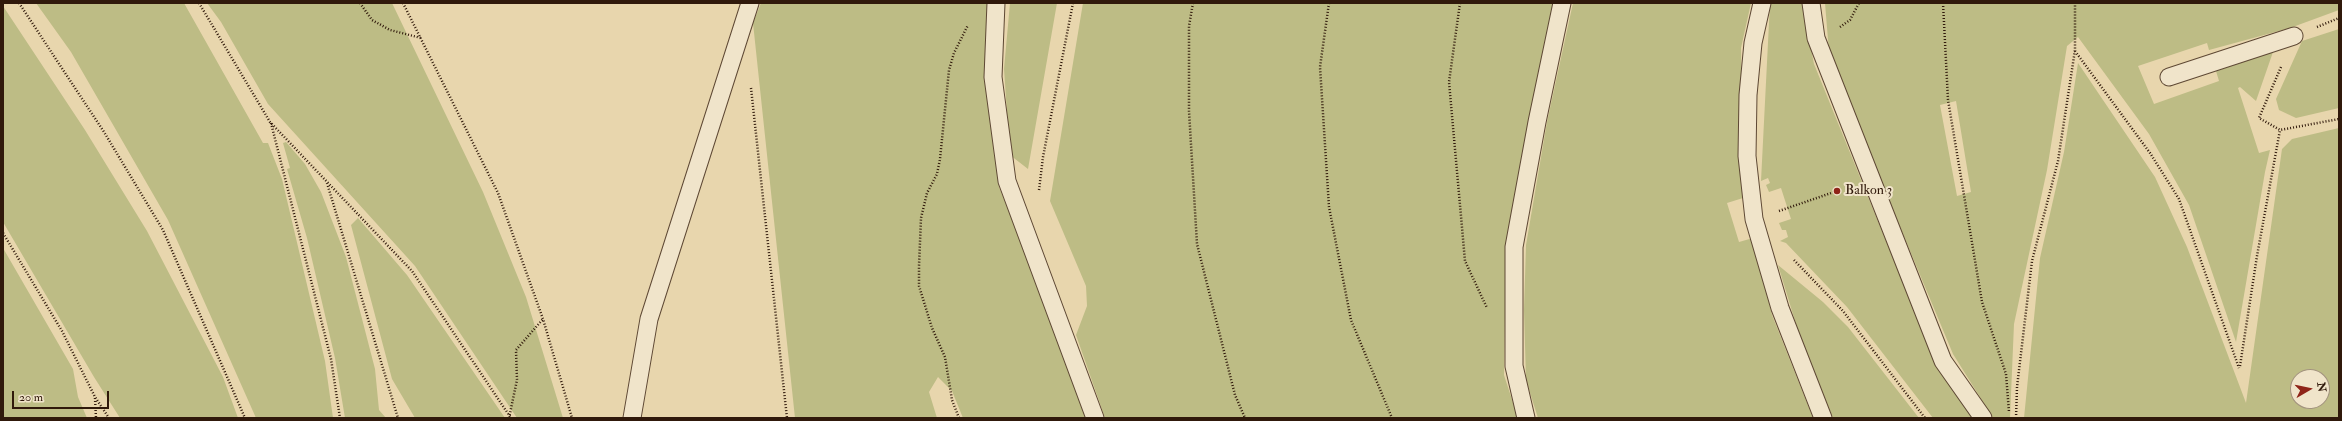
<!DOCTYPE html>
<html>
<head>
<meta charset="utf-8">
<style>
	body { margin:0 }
	#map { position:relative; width:2342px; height:421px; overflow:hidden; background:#e8d6ad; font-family:"IM FELL Double Pica",serif }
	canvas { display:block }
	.frame { position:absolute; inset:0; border:4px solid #30190b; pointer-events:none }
	.north { position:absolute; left:2290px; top:369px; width:40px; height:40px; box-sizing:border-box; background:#f0e4ca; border:1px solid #a3937e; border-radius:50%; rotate:81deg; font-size:11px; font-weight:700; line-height:16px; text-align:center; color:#30190b }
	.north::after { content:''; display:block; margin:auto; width:14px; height:18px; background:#8f2418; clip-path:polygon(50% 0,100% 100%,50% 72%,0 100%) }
	.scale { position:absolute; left:12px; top:391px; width:97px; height:18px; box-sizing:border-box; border:2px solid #30190b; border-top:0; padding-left:5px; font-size:12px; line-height:14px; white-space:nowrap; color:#30190b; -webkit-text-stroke:3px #f0e4ca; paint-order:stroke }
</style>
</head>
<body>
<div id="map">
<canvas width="2342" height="421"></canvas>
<div class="frame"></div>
<div class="north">N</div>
<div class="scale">20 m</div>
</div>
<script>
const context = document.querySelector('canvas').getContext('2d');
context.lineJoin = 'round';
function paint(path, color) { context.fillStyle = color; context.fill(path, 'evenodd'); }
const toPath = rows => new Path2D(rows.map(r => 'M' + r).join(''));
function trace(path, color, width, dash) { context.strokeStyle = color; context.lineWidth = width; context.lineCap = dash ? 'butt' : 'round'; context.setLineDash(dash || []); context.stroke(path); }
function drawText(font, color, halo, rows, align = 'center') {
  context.font = font + ' "IM FELL Double Pica",serif'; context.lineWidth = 4; context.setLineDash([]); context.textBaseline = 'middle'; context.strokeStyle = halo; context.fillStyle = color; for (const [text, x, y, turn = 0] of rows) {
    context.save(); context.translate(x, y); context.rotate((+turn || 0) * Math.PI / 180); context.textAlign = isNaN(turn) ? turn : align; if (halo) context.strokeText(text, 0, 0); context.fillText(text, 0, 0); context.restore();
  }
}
paint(toPath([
	[36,3,184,3,263,143,268,143,282,179,325,361,333,418,256,418,168,220,71,52],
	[207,3,392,3,483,192,526,297,563,418,517,418,415,266,268,104,221,22],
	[761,3,990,3,986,78,999,187,1043,295,1086,418,963,418,952,391,938,377,929,392,937,418,795,418,753,23],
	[1010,3,1057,3,1028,169,1010,155,1004,69],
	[1083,3,1555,3,1520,169,1506,259,1504,375,1518,418,1105,418,1076,335,1087,306,1086,286,1050,201],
	[1573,3,1751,3,1741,48,1743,198,1727,203,1739,242,1753,238,1772,315,1813,418,1538,418,1526,380,1524,310,1526,245,1547,122],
	[1770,3,1802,3,1814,64,1877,219,1935,360,1974,418,1933,418,1847,307,1786,243,1780,241,1788,237,1786,230,1782,230,1779,223,1791,219,1781,188,1769,192,1766,185,1770,183,1768,178,1761,181],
	[1825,3,2339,3,2339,10,2290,28,2209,50,2207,43,2138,66,2154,104,2219,81,2216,71,2273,52,2256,101,2240,87,2238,88,2259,153,2270,150,2265,172,2236,342,2189,205,2149,134,2078,37,2067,46,2047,170,2014,324,2010,418,1993,418,1953,354,1895,215,1829,52],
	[1956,101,1971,192,1957,196,1940,105],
	[3,6,85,130,147,231,223,377,238,418,120,418,94,377,3,222],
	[2339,29,2339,108,2296,118,2279,110,2276,99,2302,41],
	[2078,63,2155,177,2187,247,2246,403,2282,149,2292,139,2339,128,2339,418,2024,418,2040,258,2064,152],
	[2298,377,2322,377,2322,401,2298,401],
	[286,142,305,164,321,192,346,257,375,369,379,410,386,418,345,418,335,358,307,238,287,169,290,168,283,143],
	[358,218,407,275,505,418,415,418,392,379,351,225],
	[3,248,73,369,78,397,87,418,3,418],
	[1778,265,1823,302,1848,327,1919,418,1833,418,1799,334]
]), '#bdbc85');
const lane = toPath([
	[996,3,993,77,1007,181,1095,418],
	[1762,3,1753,43,1748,95,1747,156,1754,219,1780,308,1823,418],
	[1811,3,1816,38,1943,361,1983,418],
	[2169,77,2294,36],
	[632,418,649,319,750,3],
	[1526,418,1514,366,1514,247,1537,122,1562,3]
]);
trace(lane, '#5e4834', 19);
trace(toPath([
	[19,3,104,132,163,230,245,418],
	[199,3,270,122,412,271,511,418],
	[360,3,372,20,390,30,421,38],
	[403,3,498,193,543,319,572,418],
	[1193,3,1189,26,1189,111,1197,244,1235,395,1245,418],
	[1329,3,1320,67,1329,207,1351,320,1392,418],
	[1460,3,1449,82,1465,261,1487,308],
	[1943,3,1948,100,1982,302,2006,374,2009,412],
	[1840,27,1850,20,1859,3],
	[2317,27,2339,18],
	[2075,51,2150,153,2179,199,2239,368],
	[2281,67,2259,118,2280,130,2339,119],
	[751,88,787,418],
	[271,123,331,359,340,418],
	[327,183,398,418],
	[1039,190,1043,157,1073,3],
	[1779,211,1837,191],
	[3,233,62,331,95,397,109,418],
	[1794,260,1843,311,1925,418],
	[2240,366,2257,256,2280,130],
	[95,398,96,418],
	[509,418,517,380,516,350,543,319],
	[959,418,952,400,945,357,932,328,919,286,919,266,921,218,927,193,937,174,940,159,949,70,954,53,968,25],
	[2016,418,2017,387,2032,261,2058,161,2075,50,2075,3]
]), '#30190b', 2.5, [1, 2]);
trace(lane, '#f0e4ca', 17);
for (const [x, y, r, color] of [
	[1837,191,4,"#8f2418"]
]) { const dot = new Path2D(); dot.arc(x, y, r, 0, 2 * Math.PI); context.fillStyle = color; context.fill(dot); trace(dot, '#f0e4ca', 1.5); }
drawText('14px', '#30190b', '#f0e4ca', [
	["Balkon 3",1845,191]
], 'left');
</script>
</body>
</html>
